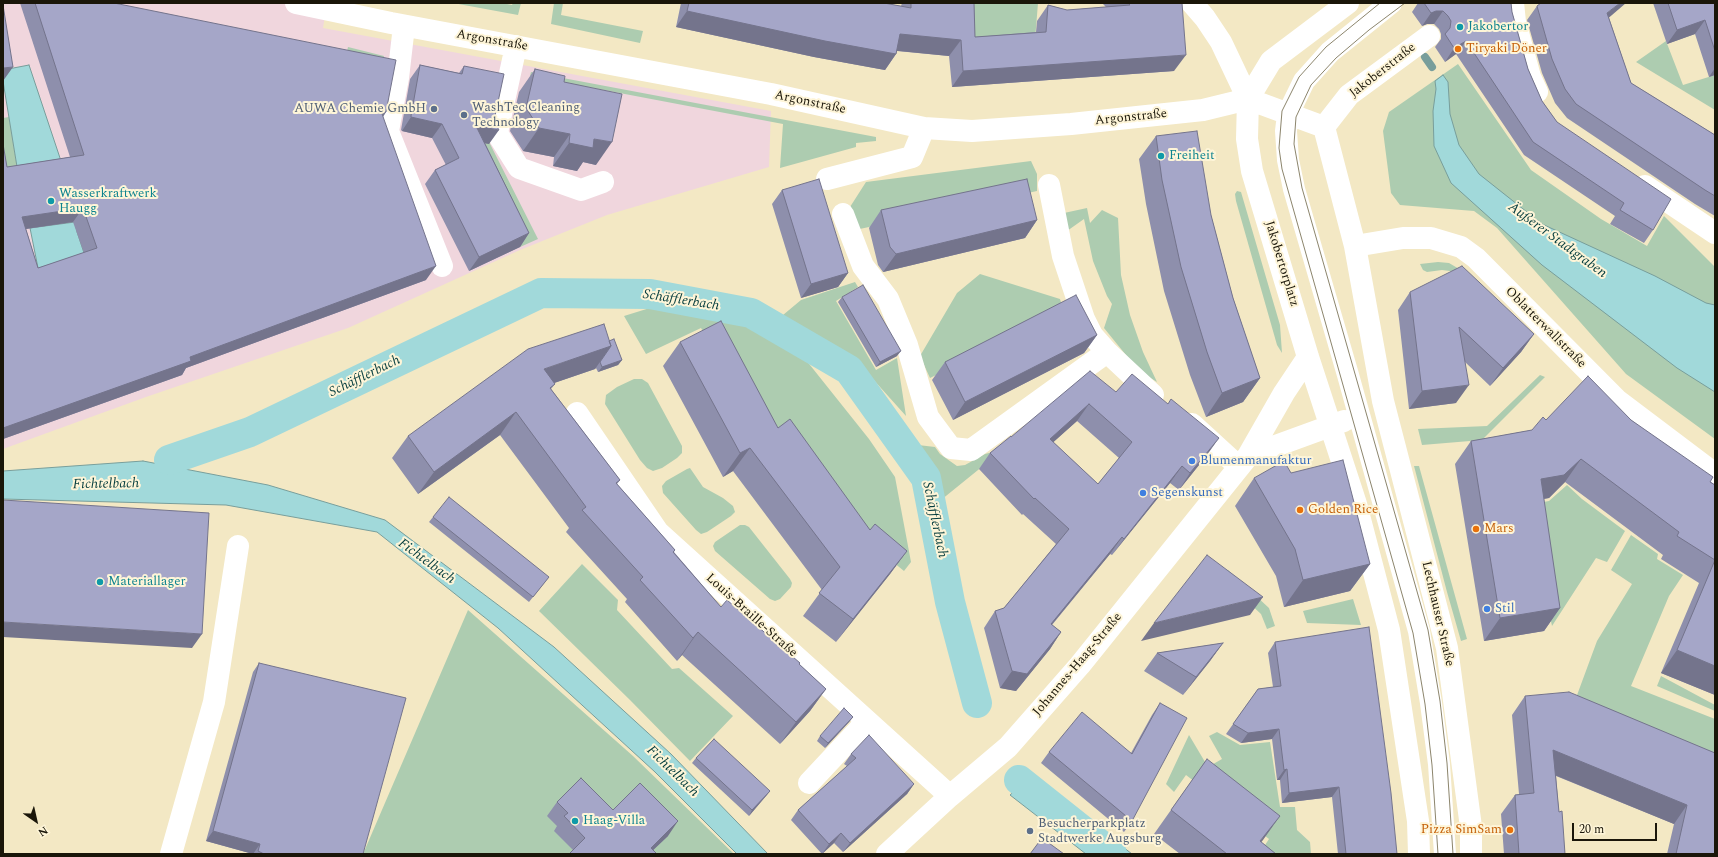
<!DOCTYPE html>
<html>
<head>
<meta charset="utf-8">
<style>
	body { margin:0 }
	#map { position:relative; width:1718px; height:857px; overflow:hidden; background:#f3e8c4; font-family:Spectral,serif }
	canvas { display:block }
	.frame { position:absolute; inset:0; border:4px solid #1a1609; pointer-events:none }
	.north { position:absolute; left:16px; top:801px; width:40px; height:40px; -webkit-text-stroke:3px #fef5d8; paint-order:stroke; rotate:146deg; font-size:11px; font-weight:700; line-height:16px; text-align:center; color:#1a1609 }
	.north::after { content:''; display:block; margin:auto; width:14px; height:18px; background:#1a1609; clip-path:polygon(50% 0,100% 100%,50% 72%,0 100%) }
	.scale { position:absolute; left:1572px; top:823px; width:85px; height:18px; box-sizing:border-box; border:2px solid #1a1609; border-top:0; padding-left:5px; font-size:12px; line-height:14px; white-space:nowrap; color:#1a1609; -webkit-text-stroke:3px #fef5d8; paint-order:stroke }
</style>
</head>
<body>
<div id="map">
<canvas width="1718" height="857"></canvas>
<div class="frame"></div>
<div class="north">N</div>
<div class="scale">20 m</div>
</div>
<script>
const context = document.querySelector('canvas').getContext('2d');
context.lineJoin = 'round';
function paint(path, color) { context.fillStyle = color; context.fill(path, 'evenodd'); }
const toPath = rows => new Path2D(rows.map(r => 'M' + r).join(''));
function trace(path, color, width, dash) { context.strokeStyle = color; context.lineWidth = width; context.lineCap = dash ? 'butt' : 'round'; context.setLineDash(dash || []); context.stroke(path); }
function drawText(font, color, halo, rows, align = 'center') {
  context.font = font + ' Spectral,serif'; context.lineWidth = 4; context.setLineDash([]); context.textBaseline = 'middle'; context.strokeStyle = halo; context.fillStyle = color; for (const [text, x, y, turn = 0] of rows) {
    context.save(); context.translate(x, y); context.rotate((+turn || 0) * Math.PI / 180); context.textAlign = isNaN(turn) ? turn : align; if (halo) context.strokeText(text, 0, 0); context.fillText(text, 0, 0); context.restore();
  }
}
paint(toPath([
	[3,3,327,3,323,28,771,111,769,167,607,215,520,250,348,328,146,397,3,449]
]), '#f0d6dd');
paint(toPath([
	[453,3,502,3,512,5,513,3,521,3,518,15],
	[554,3,563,3,561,15,643,31,640,43,551,24],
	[963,3,1038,3,1035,40,966,44],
	[1666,41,1683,85,1715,75,1715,110,1636,62],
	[348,47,384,56,382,71,344,64],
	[1458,64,1531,170,1601,219,1647,246,1664,216,1715,267,1715,439,1626,374,1497,228,1474,211,1400,205,1391,193,1383,131,1389,112],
	[531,72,876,137,876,141,856,143,856,147,780,168,783,124,530,76],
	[9,117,19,179,3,209,3,118],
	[486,136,538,239,520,247,485,175,483,149],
	[1031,161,1037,174,1037,191,855,230,850,207,866,182],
	[1237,191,1241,192,1280,325,1282,353,1277,345,1236,201,1235,194],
	[1087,208,1090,223,1102,210,1118,218,1121,275,1130,315,1143,352,1157,382,1149,377,1130,360,1104,328,1112,304,1107,296,1093,261,1084,219,1067,231,1064,213],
	[1438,262,1449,263,1466,273,1442,270,1427,272,1423,270,1420,264],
	[980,274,1060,299,1064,313,930,378,920,356,957,293],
	[855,282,858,287,836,301,876,370,897,358,906,416,863,368,783,315,801,300],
	[653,307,745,320,802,355,869,439,895,477,911,562,904,571,861,536,765,437,701,328,646,354,624,316],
	[1540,375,1545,377,1482,440,1422,445,1418,429,1487,426],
	[634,379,642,379,648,383,682,446,682,453,677,458,662,468,653,471,647,468,640,460,605,404,606,395,617,387],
	[918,445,935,447,940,454,957,466,965,465,985,454,993,452,999,453,941,500,935,478],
	[1414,466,1419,466,1467,639,1461,641,1447,592],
	[690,468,703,487,723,498,733,506,735,512,731,516,707,532,701,534,696,530,663,493,662,486,666,481,687,469],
	[1567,485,1582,499,1625,531,1607,562,1596,558,1552,626,1527,505,1549,501],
	[740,525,745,525,749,527,790,579,792,583,791,587,780,599,775,601,770,599,715,551,713,546,715,542],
	[1631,535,1658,554,1657,559,1683,575,1669,596,1631,686,1715,719,1715,769,1573,706,1597,641,1632,584,1611,570],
	[582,564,618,600,617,610,672,669,679,668,733,716,690,761,630,700,539,611],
	[1228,570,1269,608,1275,626,1267,629,1261,614,1221,577],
	[1353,599,1361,625,1307,623,1303,611],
	[468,610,633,756,734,854,363,854],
	[1661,676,1715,705,1715,711,1657,686],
	[1217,732,1240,745,1270,742,1280,807,1295,807,1297,830,1310,842,1311,854,1259,854,1269,839,1186,775,1174,792,1166,784,1189,735,1208,767,1222,759,1209,736]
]), '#adccb0');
const water = toPath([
	[29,65,62,164,19,179,3,81,3,70,29,65],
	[1443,75,1448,82,1450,114,1459,145,1479,174,1542,224,1655,276,1706,303,1715,305,1715,392,1677,368,1542,265,1451,183,1434,146,1433,111,1436,89,1435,81,1443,75],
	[75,222,77,232,87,262,40,278,30,228,75,222],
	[143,461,268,485,385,520,554,647,671,754,768,854,737,854,655,772,498,628,377,532,226,505,3,499,3,471,143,461],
	[1032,776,1132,854,1086,854,1010,795,1032,776]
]);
paint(water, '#a1d9da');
trace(water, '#789e9b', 1);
trace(toPath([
	[1425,57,1432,67]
]), '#789e9b', 8);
trace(toPath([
	[169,460,250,432,541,293,650,294,751,313,849,370,926,478,950,602,977,703],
	[1019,780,1112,854]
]), '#a1d9da', 30);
trace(toPath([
	[296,3,391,23,771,94,924,128,972,131,1071,124,1203,110,1248,99,1324,127],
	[1192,3,1205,18,1221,42,1248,99,1247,139,1252,171,1308,357,1356,504,1389,630,1418,821,1419,854],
	[1391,3,1330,52,1304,81,1288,114,1286,131,1288,160,1294,189,1348,375,1419,631,1431,703,1439,764,1445,854],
	[1513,3,1515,22,1530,77,1537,92],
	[404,26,398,78,388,131,442,266],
	[516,46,497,133,519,168,581,190,603,182],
	[1248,99,1271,61,1348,3],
	[1324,127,1355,246,1383,401,1447,648,1471,827,1471,854],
	[1324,127,1349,95,1429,36],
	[827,179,912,157,924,128],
	[1049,185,1063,256,1084,319,1092,335,1107,352,1153,395],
	[1645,186,1715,233],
	[843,214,863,266,888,299,907,345,928,417,951,448,971,450,1107,352],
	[1355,246,1403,238,1431,238,1461,247,1476,258,1617,400,1715,474],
	[577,413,658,532,950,796],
	[1192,424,1238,466],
	[1248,456,1344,421],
	[809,783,867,721],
	[171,854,214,702,238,546],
	[887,854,950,796,1008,747,1080,665,1248,456,1284,393,1308,357]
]), '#fff', 22);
trace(toPath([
	[1380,3,1326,47,1299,77,1282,111,1279,148,1282,169,1413,633,1425,704,1432,765,1438,854],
	[1405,3,1369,30,1336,58,1311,85,1296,117,1294,144,1302,188,1428,630,1440,701,1447,763,1453,854]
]), '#8c856c', 1);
paint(toPath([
	[20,3,114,3,386,112,383,117,426,280,186,368,182,375,3,439,3,144,7,167,70,157],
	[73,222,84,253,38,268,26,229],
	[681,3,884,3,901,6,902,3,974,3,975,37,1036,32,1037,21,1048,5,1067,10,1106,7,1102,3,1182,3,1174,71,952,87,949,56,897,51,896,54,885,70,814,57,676,27],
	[1418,3,1511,3,1512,12,1528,69,1542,101,1557,122,1653,230,1644,243,1610,224,1615,216,1524,155,1456,54,1445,62,1435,47,1441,39,1441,34,1439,29,1434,24,1427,24,1422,26,1412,12],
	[1653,3,1715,3,1715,75,1709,77,1695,34,1667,44],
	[1537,6,1609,18,1631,83,1715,135,1715,216,1695,204,1567,118,1555,103,1542,73,1527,20],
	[420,65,459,73,464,66,495,116,489,144,485,143,529,233,520,247,469,271,425,184,435,170,446,165,432,138,402,131,401,130,410,79],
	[535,69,564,82,596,165,583,162,577,171,553,166,554,157,523,151,510,131,519,92],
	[1156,136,1211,215,1233,298,1260,378,1243,402,1206,417,1190,375,1164,291,1146,204,1139,159],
	[782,190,848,273,838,287,801,298,772,204],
	[881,210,1037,220,1025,238,883,272,878,265,869,228],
	[1410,292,1534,334,1521,352,1490,386,1465,362,1456,403,1409,409,1398,310],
	[842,297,897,356,876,367,838,302],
	[1097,335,1084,353,953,420,932,380,945,362],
	[609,341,622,360,618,365,598,372,596,368,595,369,554,383,555,384,551,389,620,480,617,484,675,550,674,552,721,607,799,664,826,689,810,711,780,744,682,655,677,661,625,602,627,599,566,532,569,528,500,435,418,494,392,458,408,436],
	[680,342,778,428,870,530,907,551,890,574,836,642,803,616,822,590,733,471,723,477,663,366],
	[1116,392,1207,455,1179,490,1170,483,1112,555,1110,554,1052,625,1061,632,1050,649,1016,691,1000,688,984,628,995,611,1004,608,1056,544,1023,514,1022,515,979,469,990,453,1011,437],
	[1077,421,1119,458,1098,484,1053,442],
	[1546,420,1631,420,1715,485,1715,695,1661,673,1699,583,1661,559,1663,555,1565,482,1549,498,1543,499,1560,608,1544,631,1484,641,1455,464,1471,441,1532,430],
	[1254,478,1370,564,1350,591,1284,607,1276,576,1235,506],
	[433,517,549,577,529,602,429,522],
	[1275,642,1397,854,1338,854,1332,797,1282,803,1280,780,1277,780,1272,739,1241,743,1226,734,1258,689,1273,687,1268,653],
	[1223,643,1210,661,1183,695,1144,671,1157,653],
	[259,663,363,854,253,854,206,841,253,672],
	[1525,696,1715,753,1715,854,1667,854,1674,824,1556,776,1559,812,1565,854,1504,854,1501,814,1515,795,1519,794,1512,715],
	[1160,703,1132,821,1124,832,1041,763,1049,752,1131,753,1152,715],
	[853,717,849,722,825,748,817,741,820,736],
	[851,754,914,784,907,794,843,852,834,843,822,854,791,820,798,810,847,766,844,764],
	[696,758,770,791,766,796,749,816,692,763],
	[1207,759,1261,842,1276,854,1180,854,1154,834],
	[557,802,613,810,668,836,653,850,573,850,554,831,557,826,547,816]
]), '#8e8fac');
paint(toPath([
	[1620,3,1626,3,1598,27,1607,13],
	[687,11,896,54,885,70,814,57,676,27],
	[1436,11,1443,11,1434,24,1427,24,1422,26,1431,13],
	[1705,20,1695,34,1667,44,1677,30],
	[900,34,961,40,949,56,889,50],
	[1466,41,1456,54,1445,62,1454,48],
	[1186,55,1174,71,952,87,963,71],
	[13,67,3,81,3,68],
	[1715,68,1715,75,1709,77],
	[381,111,386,112,376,126],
	[411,117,442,124,432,138,402,131],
	[476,126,499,130,489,144,466,140],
	[539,128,570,134,554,157,523,151],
	[594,139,612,142,596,165,583,162,577,171,553,166,569,143],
	[83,208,73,222,12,231,22,217],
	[1037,220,1025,238,883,272,896,254],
	[529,233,520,247,469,271,479,257],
	[436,266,426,280,186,368,182,375,3,439,3,428,190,357],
	[848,273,838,287,801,298,811,284],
	[1534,334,1521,352,1490,386,1503,368],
	[1097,335,1084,353,953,420,965,402],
	[611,346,595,369,528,392,544,369],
	[901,351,897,356,876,367,880,362],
	[622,360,618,365,598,372,602,367],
	[1260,378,1243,402,1206,417,1222,393],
	[1469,385,1456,403,1409,409,1422,391],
	[1089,404,1077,421,1038,456,1050,439],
	[516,412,500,435,418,494,434,472],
	[1219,438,1207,455,1179,490,1190,473],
	[750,448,733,471,723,477,740,453],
	[1581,459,1565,482,1549,498,1525,502,1541,479],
	[1182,466,1170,483,1112,555,1124,539],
	[1122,537,1110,554,1039,640,1051,624],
	[907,551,890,574,836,642,853,619],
	[1370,564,1350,591,1284,607,1303,580],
	[1263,597,1250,615,1141,641,1154,623],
	[1560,608,1544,631,1484,641,1500,618],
	[3,622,202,634,192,648,3,637],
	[698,632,682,655,677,661,693,638],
	[1061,632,1050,649,1016,691,1000,688,1012,671],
	[1223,643,1210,661,1183,695,1196,677],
	[1677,650,1715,666,1715,695,1661,673],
	[826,689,810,711,780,744,796,722],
	[853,717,849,722,825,748,828,743],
	[1279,729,1272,739,1241,743,1248,733],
	[1553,750,1687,805,1674,824,1540,769],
	[1287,769,1280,780,1277,780,1284,770],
	[914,784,907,794,843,852,850,843],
	[1339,787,1332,797,1282,803,1289,793],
	[770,791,766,796,749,816,752,810],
	[1280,816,1263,840,1252,854,1260,841],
	[678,821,668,836,649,854,651,848],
	[213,831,260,844,253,854,206,841],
	[841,833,834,843,822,854,829,844]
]), '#74748c');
const building = toPath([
	[35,3,114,3,396,60,386,112,381,111,436,266,190,357,191,361,3,428,3,144,7,167,84,155,35,3],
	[83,208,97,248,38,268,22,217,83,208],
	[689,3,884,3,911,8,911,3,974,3,975,37,1046,32,1048,5,1067,10,1130,5,1128,3,1182,3,1186,55,963,71,961,40,900,34,896,54,825,41,687,11,689,3],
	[1424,3,1511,3,1512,12,1528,69,1542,101,1557,122,1671,199,1653,230,1620,210,1624,203,1533,142,1466,41,1454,48,1445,34,1450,28,1451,21,1448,16,1443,11,1436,11,1431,13,1424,3],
	[1541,3,1620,3,1607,13,1631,83,1715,135,1715,196,1705,190,1576,104,1565,89,1552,59,1537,6,1541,3],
	[1668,3,1715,3,1715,51,1705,20,1677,30,1668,3],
	[3,5,13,67,3,68,3,5],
	[420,65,462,74,464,66,504,74,495,116,496,125,499,130,476,126,529,233,479,257,435,170,459,158,442,124,411,117,411,116,420,65],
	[535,69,565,76,564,82,622,94,612,142,594,139,593,148,569,143,570,134,539,128,526,108,535,69],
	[1197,131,1211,215,1233,298,1260,378,1222,393,1207,352,1181,267,1162,180,1156,136,1197,131],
	[819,179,848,273,811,284,782,190,819,179],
	[1027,179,1037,220,896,254,890,247,881,210,1027,179],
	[1462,266,1534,334,1503,368,1459,327,1469,385,1422,391,1410,292,1462,266],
	[863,285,901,351,880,362,842,297,863,285],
	[1076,295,1097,335,965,402,945,362,1076,295],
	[721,321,778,428,790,419,870,530,875,524,907,551,853,619,819,593,840,567,750,448,740,453,680,342,721,321],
	[604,324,611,346,544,369,555,384,550,388,620,480,616,483,675,550,673,552,721,607,727,600,800,663,799,664,826,689,796,722,698,632,693,638,640,580,643,577,582,510,586,507,516,412,434,472,408,436,528,349,604,324],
	[614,339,622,360,602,367,600,362,611,346,609,341,614,339],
	[1090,371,1116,392,1132,374,1168,404,1171,399,1219,438,1190,473,1182,466,1124,539,1122,537,1051,624,1061,632,1027,674,1012,671,995,611,1004,608,1069,529,1035,498,1034,499,990,453,1011,436,1011,437,1090,371],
	[1089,404,1132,442,1098,484,1050,439,1089,404],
	[1588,376,1631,420,1713,477,1710,482,1715,485,1715,560,1677,536,1679,532,1581,459,1564,475,1541,479,1560,608,1500,618,1471,441,1532,430,1543,417,1546,420,1588,376],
	[1343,460,1370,564,1303,580,1295,549,1254,478,1284,461,1291,473,1343,460],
	[449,497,549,577,533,597,433,517,449,497],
	[3,500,209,513,202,634,3,622,3,500],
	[1207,555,1263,597,1154,623,1207,555],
	[1715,560,1715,666,1677,650,1715,560],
	[1369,627,1391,793,1397,854,1346,854,1339,787,1289,793,1287,769,1284,770,1279,729,1248,733,1233,724,1258,689,1281,686,1275,642,1369,627],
	[1223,643,1196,677,1157,653,1223,643],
	[259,663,406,698,363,854,264,854,258,851,260,844,213,831,259,663],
	[1569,692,1715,753,1715,854,1676,854,1687,805,1553,750,1559,812,1562,811,1565,854,1519,854,1515,795,1534,793,1525,696,1569,692],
	[1160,703,1187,718,1132,821,1049,752,1082,712,1132,754,1160,703],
	[844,708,853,717,828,743,820,736,844,708],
	[869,735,914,784,850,843,841,833,829,844,798,810,856,758,851,754,869,735],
	[714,739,770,791,752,810,696,758,714,739],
	[1207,759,1280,816,1260,841,1276,854,1227,854,1171,810,1207,759],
	[581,778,613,810,640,783,678,821,651,848,657,854,569,854,585,838,564,816,568,813,557,802,581,778],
	[1042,838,1064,854,1030,854,1042,838]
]);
paint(building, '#a5a6c8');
trace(building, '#74748c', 1);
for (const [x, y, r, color] of [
	[1460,27,4,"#0f9aa8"],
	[1458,49,4,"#e8710a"],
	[434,109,4,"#5c6f8a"],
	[464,115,4,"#5c6f8a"],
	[1161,156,4,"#0f9aa8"],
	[51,201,4,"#0f9aa8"],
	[1192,461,4,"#3f7fe0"],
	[1143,493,4,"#3f7fe0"],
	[1300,510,4,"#e8710a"],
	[1476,529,4,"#e8710a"],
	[100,582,4,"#0f9aa8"],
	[1487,609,4,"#3f7fe0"],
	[575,821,4,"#0f9aa8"],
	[1510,830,4,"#e8710a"],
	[1030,831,4,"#5c6f8a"]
]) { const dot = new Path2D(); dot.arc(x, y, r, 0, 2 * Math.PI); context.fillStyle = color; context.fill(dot); trace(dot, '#fef5d8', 1.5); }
drawText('13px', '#0d838f', '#fef5d8', [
	["Jakobertor",1468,27],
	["Freiheit",1169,156],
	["Wasserkraftwerk",59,194],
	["Haugg",59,209],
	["Materiallager",108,582],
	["Haag-Villa",583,821]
], 'left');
drawText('13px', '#1a1609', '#fef5d8', [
	["Argonstraße",492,41,10],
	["Jakoberstraße",1383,71,-38],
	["Argonstraße",810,103,12],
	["Argonstraße",1131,118,-6],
	["Jakobertorplatz",1281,264,73],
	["Oblatterwallstraße",1545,328,45],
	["Lechhauser Straße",1437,614,77],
	["Louis-Braille-Straße",751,616,42],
	["Johannes-Haag-Straße",1078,665,-50]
]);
drawText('13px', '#c56008', '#fef5d8', [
	["Tiryaki Döner",1466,49],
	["Golden Rice",1308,510],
	["Mars",1484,529],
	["Pizza SimSam",1502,830,"right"]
], 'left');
drawText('13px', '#4e5e75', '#fef5d8', [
	["WashTec Cleaning",472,108],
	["Technology",472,123],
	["AUWA Chemie GmbH",426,109,"right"],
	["Besucherparkplatz",1038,824],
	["Stadtwerke Augsburg",1038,839]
], 'left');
drawText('13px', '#366cbe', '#fef5d8', [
	["Blumenmanufaktur",1200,461],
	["Segenskunst",1151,493],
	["Stil",1495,609]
], 'left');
drawText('italic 14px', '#043c3d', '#fef5d8', [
	["Äußerer Stadtgraben",1557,241,36],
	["Schäfflerbach",681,301,9],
	["Schäfflerbach",365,377,-26],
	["Fichtelbach",106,485,-1],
	["Schäfflerbach",934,520,78],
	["Fichtelbach",426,562,36],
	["Fichtelbach",672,772,44]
]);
</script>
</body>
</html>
